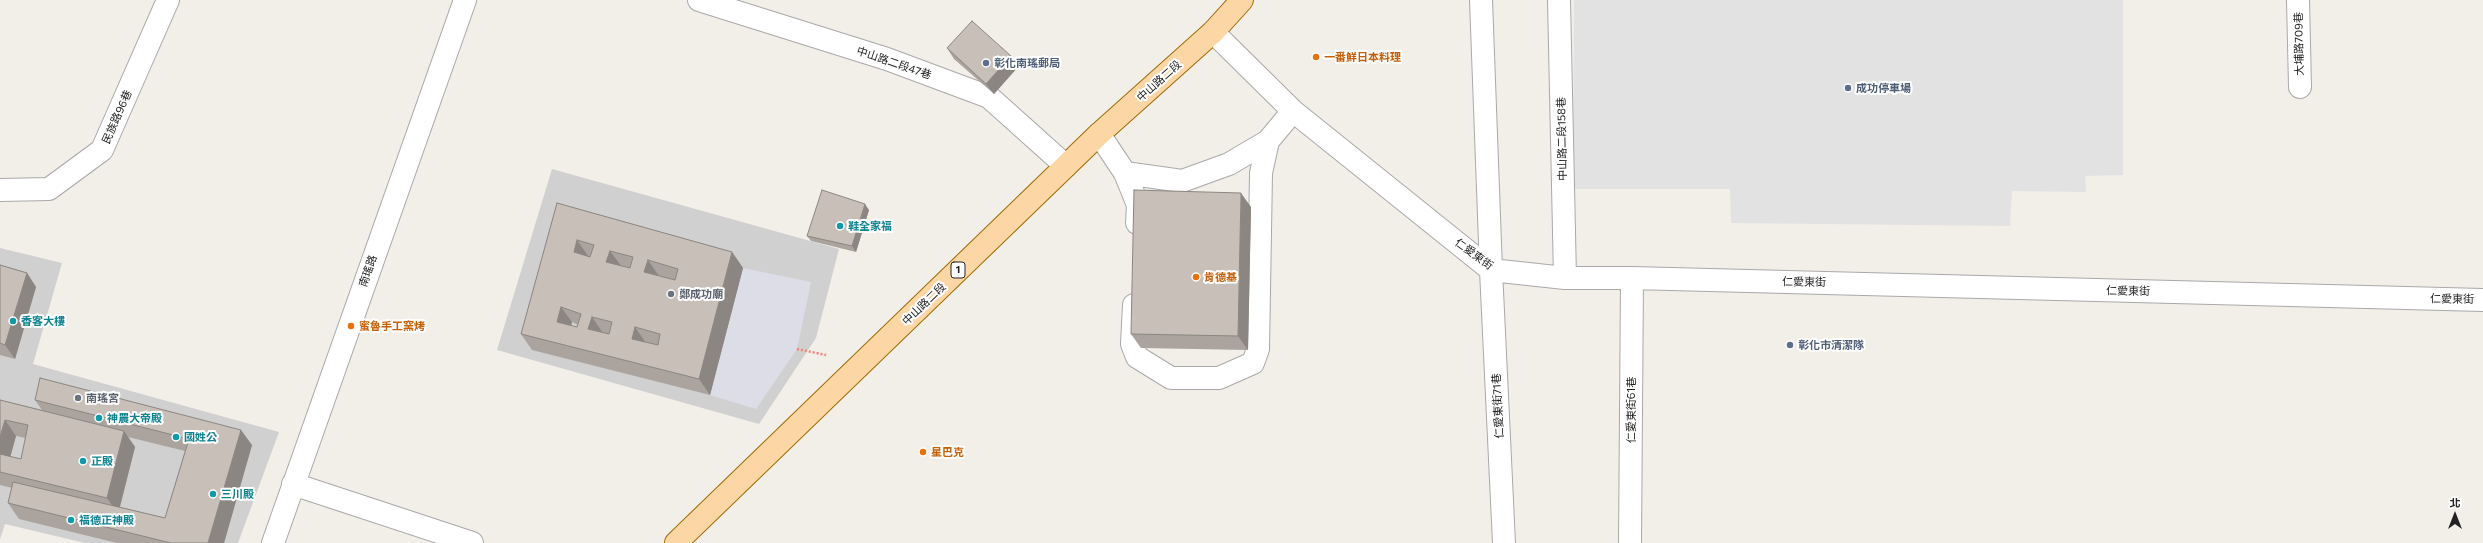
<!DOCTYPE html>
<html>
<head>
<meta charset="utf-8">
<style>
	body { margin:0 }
	#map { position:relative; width:2483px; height:543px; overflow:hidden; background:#f2efe9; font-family:Commissioner,"Noto Sans TC",sans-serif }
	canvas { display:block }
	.north { position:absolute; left:2435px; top:495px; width:40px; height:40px; -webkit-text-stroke:3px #fff; paint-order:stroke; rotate:0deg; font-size:11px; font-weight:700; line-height:16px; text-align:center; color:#222 }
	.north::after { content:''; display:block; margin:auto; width:14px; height:18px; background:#222; clip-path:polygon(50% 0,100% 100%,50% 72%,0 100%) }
</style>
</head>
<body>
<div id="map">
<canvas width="2483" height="543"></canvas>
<div class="north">北</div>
</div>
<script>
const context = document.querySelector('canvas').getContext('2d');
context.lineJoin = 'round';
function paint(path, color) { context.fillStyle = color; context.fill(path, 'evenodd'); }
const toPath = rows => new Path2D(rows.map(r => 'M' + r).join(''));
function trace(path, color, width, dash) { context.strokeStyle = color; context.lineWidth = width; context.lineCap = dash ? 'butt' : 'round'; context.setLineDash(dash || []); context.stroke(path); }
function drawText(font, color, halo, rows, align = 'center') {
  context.font = font + ' Commissioner,"Noto Sans TC",sans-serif'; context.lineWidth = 4; context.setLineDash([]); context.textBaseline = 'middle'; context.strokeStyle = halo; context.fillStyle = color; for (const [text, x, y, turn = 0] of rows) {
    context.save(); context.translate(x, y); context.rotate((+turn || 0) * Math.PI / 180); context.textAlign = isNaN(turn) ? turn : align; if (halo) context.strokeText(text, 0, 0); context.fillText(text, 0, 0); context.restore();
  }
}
paint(toPath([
	[552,169,839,249,816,338,759,424,497,350],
	[0,248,62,263,33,364,279,432,238,543,85,543,5,524,0,539]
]), '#d0d0d0');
paint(toPath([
	[1574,0,2123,0,2123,175,2085,176,2086,192,2012,191,2010,226,1731,223,1730,189,1573,189]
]), '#e2e2e2');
paint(toPath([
	[743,268,811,282,797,349,756,409,710,395]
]), '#dddde8');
const minor = toPath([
	[699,0,887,59,989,97,1066,166],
	[1481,0,1491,270,1504,543],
	[1559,0,1565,278],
	[2298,0,2300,87],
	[1213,32,1293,111,1491,270,1565,278,1632,278,2483,300],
	[1099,134,1125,173,1138,205,1137,223],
	[1125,173,1182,181,1229,164,1268,141,1293,111],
	[0,190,49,189,102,150,168,0],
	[1134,305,1132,344,1137,357,1171,378,1219,378,1253,363,1258,349,1261,173,1268,141],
	[293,484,472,543],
	[273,543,465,0],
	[1630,543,1632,278]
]);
const major = toPath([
	[676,543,1099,134,1213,32,1242,0]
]);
trace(minor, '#a9a9a9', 24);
trace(major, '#a06b00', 24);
trace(toPath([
	[797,349,826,355]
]), '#fa8072', 2.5, [2, 2]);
trace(minor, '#fff', 22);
trace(major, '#fcd6a4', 22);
paint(toPath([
	[947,48,1018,67,994,94,954,59],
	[557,203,732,252,743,268,710,395,532,350,521,334],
	[572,322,578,325,577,327,571,326],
	[1251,207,1248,350,1141,348,1131,334],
	[869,210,856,252,811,241,807,236],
	[0,265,27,273,36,287,15,359,0,355],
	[0,400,42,410,35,400,252,445,224,543,117,543,19,519,8,503,12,488,0,485],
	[16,436,26,438,21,459,10,457],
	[128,437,185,451,165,518,120,507,135,447]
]), '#aba49e');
paint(toPath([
	[1011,56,1018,67,994,94,986,84],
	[1241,193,1251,207,1248,350,1238,336],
	[865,204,869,210,856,252,852,246],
	[577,240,588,256,585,268,574,252],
	[610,251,622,267,606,262],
	[732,252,743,268,710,395,699,379],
	[648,260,659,276,644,272],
	[27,273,36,287,15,359,5,345],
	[561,307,572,322,568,338,557,322],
	[592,317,603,333,588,329],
	[635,327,646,343,632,339],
	[5,420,16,436,7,469,0,459,0,437],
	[241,430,252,445,224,543,208,543],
	[124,431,135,447,118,514,107,498]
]), '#8b8681');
const building = toPath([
	[972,21,1011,56,986,84,947,48,972,21],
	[822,190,865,204,852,246,807,236,822,190],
	[1134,190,1241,193,1238,336,1131,334,1134,190],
	[557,203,732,252,699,379,521,334,557,203],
	[577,240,594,245,590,257,574,252,577,240],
	[610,251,633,257,630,268,606,262,610,251],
	[648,260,678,269,675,280,644,272,648,260],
	[561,307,581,314,577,327,557,322,561,307],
	[592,317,612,322,609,334,588,329,592,317],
	[635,327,660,334,658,345,632,339,635,327],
	[0,265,27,273,5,345,0,343,0,265],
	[40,378,241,430,208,543,171,543,8,503,13,482,165,518,189,439,35,400,40,378],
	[0,400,124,431,107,498,0,472,0,454,21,459,28,425,5,420,0,437,0,400]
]);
paint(building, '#c7bfb8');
trace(building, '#8b8681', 1);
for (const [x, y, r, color] of [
	[1316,57,4,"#e8710a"],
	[986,63,4,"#5c6f8a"],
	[1848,88,4,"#5c6f8a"],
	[840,226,4,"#0f9aa8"],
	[1196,277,4,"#e8710a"],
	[671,294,4,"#6b7280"],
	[13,321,4,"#0f9aa8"],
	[351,326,4,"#e8710a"],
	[1790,345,4,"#5c6f8a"],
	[78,398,4,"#6b7280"],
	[99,418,4,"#0f9aa8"],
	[176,437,4,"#0f9aa8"],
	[923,452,4,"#e8710a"],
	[83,461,4,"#0f9aa8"],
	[213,494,4,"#0f9aa8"],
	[71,520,4,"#0f9aa8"]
]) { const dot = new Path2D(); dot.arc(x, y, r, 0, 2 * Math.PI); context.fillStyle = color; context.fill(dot); trace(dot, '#fff', 1.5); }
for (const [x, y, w] of [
	[958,270,14]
]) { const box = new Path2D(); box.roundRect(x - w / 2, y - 8, w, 16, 3); context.fillStyle = '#fff'; context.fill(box); trace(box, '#222', 1); }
drawText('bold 10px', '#222', null, [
	["1",958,270]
]);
drawText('11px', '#222', '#fff', [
	["大埔路709巷",2299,44,-91],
	["中山路二段47巷",894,63,19],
	["中山路二段",1159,81,-42],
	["民族路96巷",117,117,-66],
	["中山路二段158巷",1562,139,-91],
	["仁愛東街",1474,254,36],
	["南瑤路",368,271,-71],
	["仁愛東街",1804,282,1],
	["仁愛東街",2128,291,1],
	["仁愛東街",2452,299,1],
	["中山路二段",924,304,-44],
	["仁愛東街71巷",1498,406,-93],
	["仁愛東街61巷",1631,410,-90]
]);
drawText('bold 11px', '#c56008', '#fff', [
	["一番鮮日本料理",1324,57],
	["肯德基",1204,277],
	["蜜魯手工窯烤",359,326],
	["星巴克",931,452]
], 'left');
drawText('bold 11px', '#4e5e75', '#fff', [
	["彰化南瑤郵局",994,63],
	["成功停車場",1856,88],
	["彰化市清潔隊",1798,345]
], 'left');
drawText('bold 11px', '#0d838f', '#fff', [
	["鞋全家福",848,226],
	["香客大樓",21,321],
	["神農大帝殿",107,418],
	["國姓公",184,437],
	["正殿",91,461],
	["三川殿",221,494],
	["福德正神殿",79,520]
], 'left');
drawText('bold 11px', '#5b616d', '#fff', [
	["鄭成功廟",679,294],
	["南瑤宮",86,398]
], 'left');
</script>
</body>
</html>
